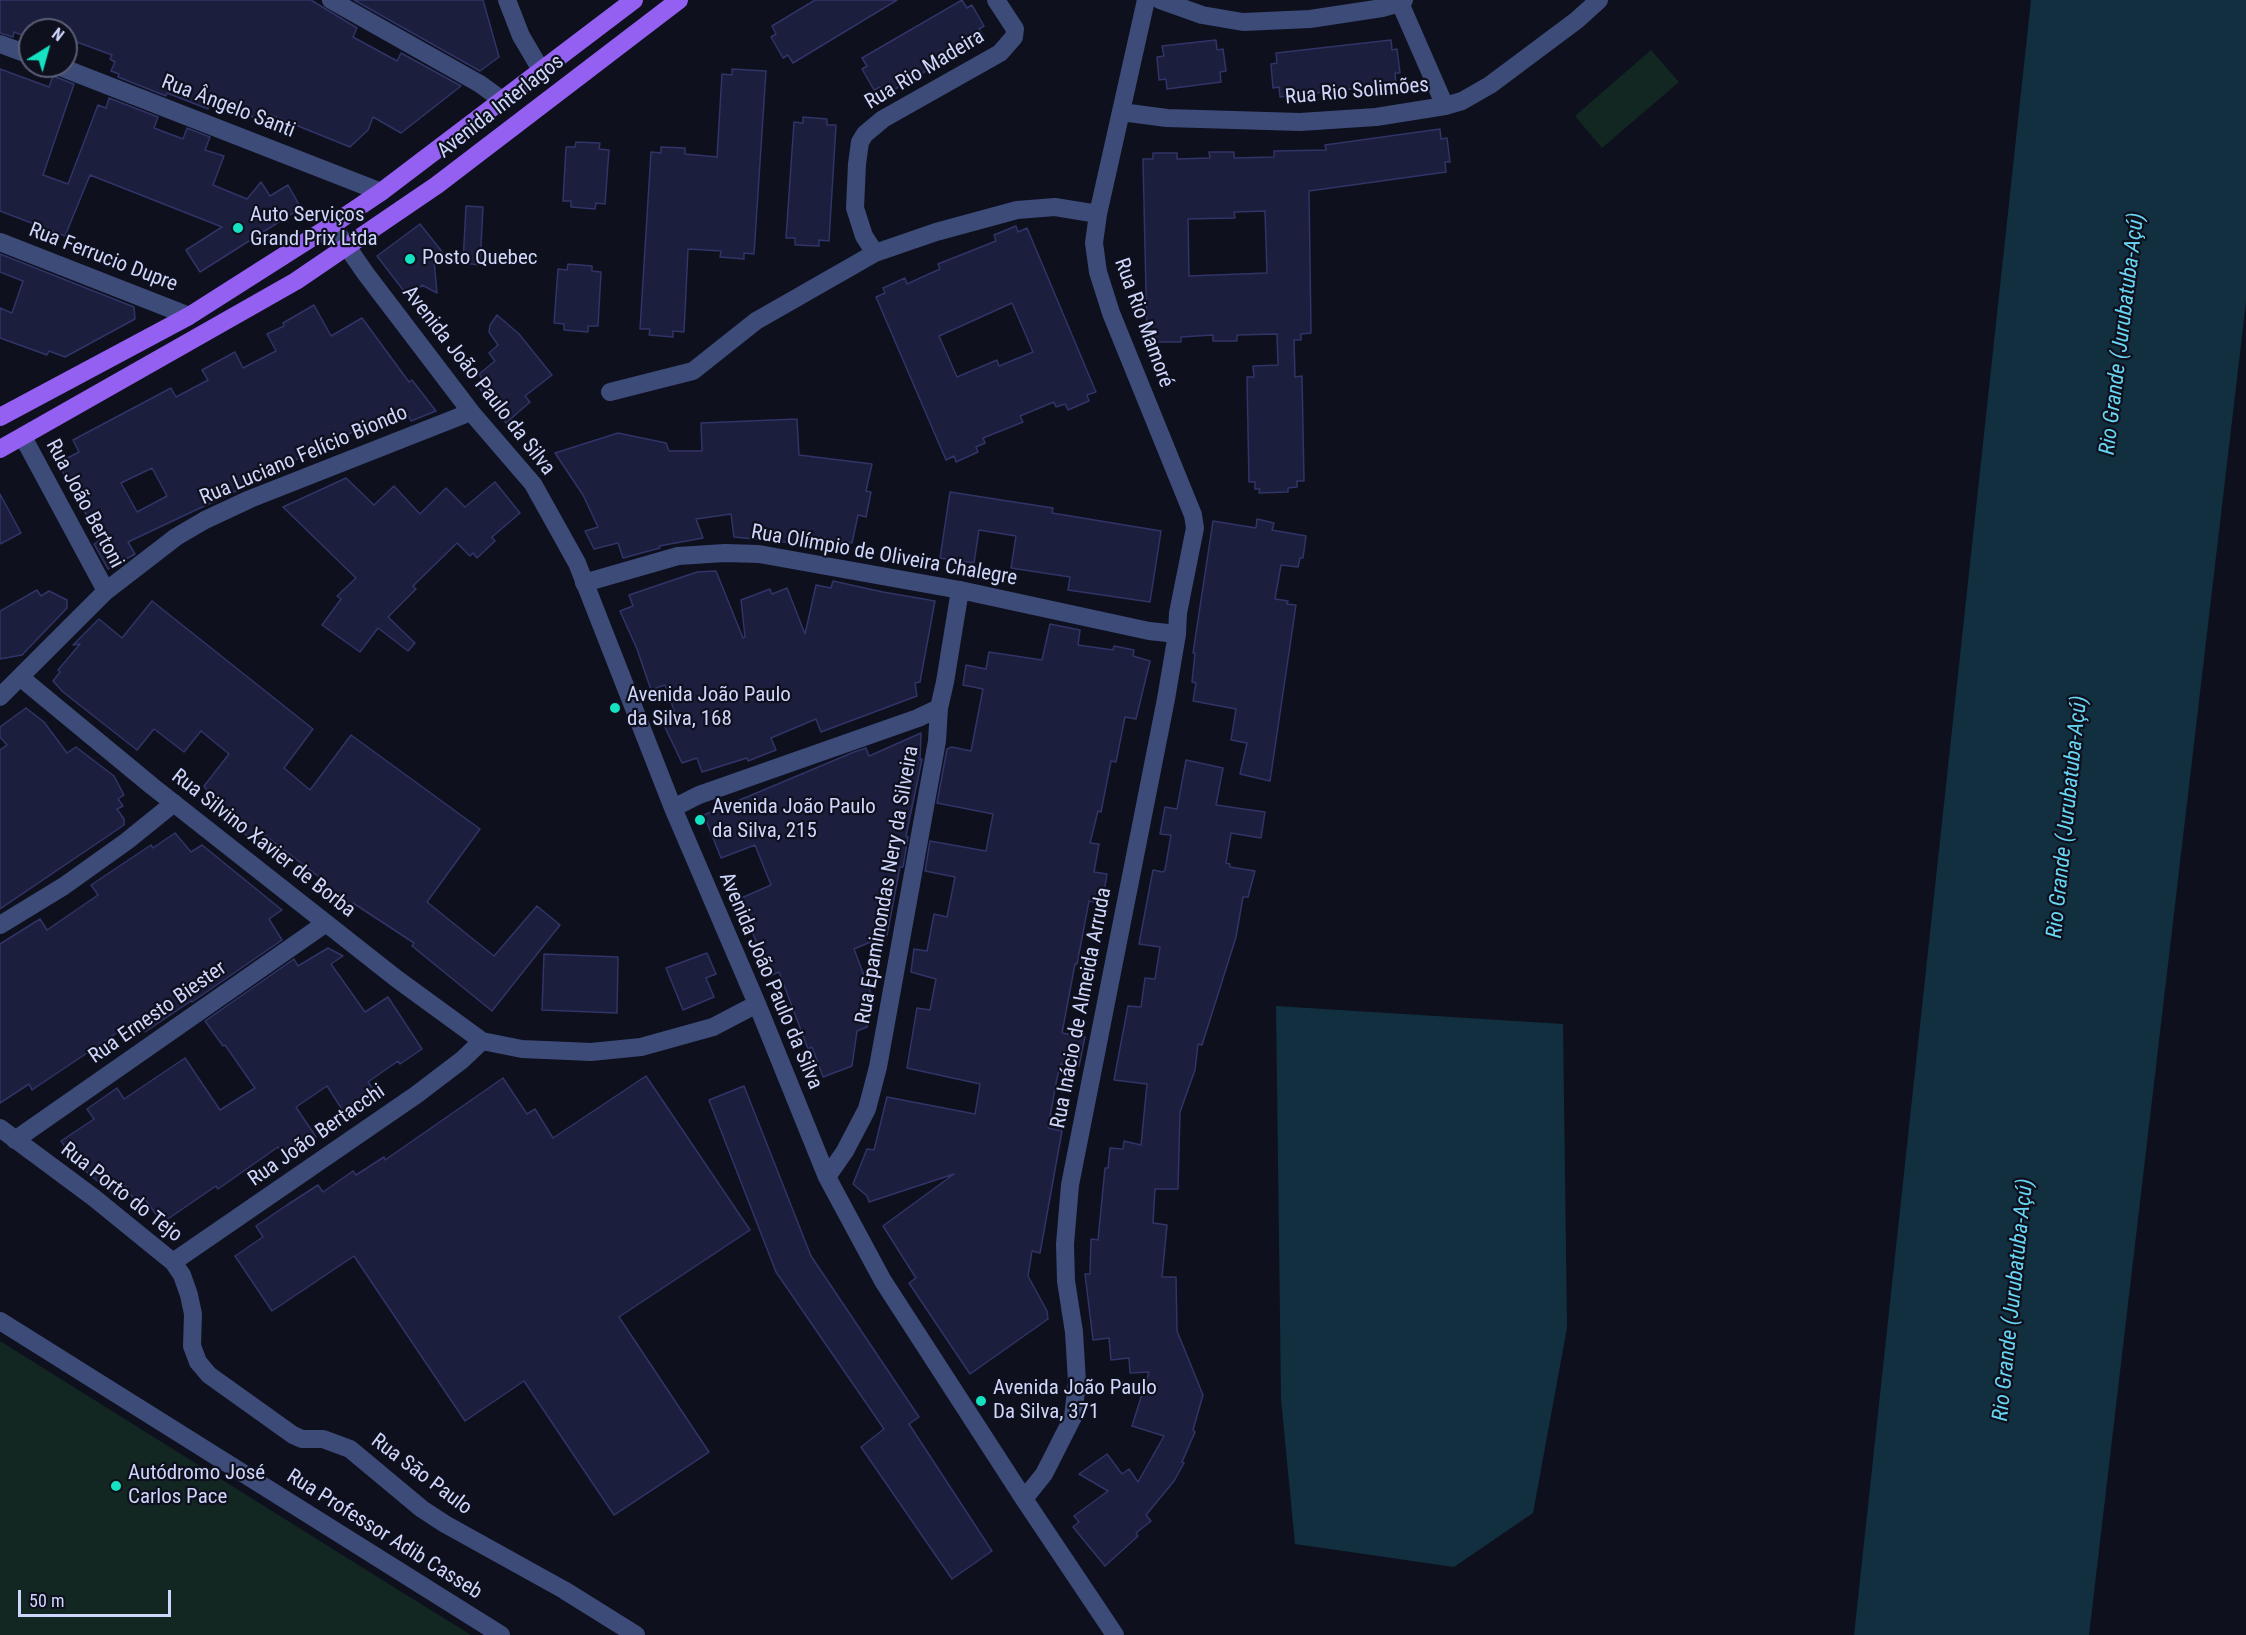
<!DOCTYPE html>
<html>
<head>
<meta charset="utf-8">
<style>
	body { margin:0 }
	#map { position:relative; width:2246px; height:1635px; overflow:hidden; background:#0e101e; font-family:"Roboto Condensed",sans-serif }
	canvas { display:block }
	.north { position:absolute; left:18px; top:18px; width:60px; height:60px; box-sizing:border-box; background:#0e101e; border:2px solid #5b5f76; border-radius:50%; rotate:37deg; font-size:16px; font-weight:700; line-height:24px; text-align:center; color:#cfd6fb }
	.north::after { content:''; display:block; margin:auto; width:21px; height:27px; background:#14e2c0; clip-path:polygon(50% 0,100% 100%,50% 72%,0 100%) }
	.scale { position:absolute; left:18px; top:1590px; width:153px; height:27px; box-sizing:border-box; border:3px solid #cfd6fb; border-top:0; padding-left:8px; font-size:18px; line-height:21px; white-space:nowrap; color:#cfd6fb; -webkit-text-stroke:4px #0e101e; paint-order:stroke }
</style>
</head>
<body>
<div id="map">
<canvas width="2246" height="1635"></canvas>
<div class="north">N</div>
<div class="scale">50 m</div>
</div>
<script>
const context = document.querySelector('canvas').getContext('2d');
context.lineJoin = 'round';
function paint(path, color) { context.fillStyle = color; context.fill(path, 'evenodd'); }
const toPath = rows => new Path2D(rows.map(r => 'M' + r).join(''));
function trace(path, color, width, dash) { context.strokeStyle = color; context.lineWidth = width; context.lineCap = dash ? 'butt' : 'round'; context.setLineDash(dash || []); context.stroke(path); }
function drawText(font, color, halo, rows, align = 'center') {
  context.font = font + ' "Roboto Condensed",sans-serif'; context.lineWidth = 4.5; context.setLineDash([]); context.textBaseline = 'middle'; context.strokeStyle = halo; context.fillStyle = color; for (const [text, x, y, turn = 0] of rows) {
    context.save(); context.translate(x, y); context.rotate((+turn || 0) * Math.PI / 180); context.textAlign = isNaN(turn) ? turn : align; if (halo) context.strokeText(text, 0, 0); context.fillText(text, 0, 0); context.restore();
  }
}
paint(toPath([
	[1651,50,1679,82,1602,148,1575,116],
	[0,1341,384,1581,471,1635,0,1635]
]), '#122721');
paint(toPath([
	[2031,0,2246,0,2246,302,2089,1635,1854,1635],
	[1276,1006,1563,1024,1567,1328,1533,1513,1454,1567,1295,1544,1281,1399]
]), '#112f3f');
const building = toPath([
	[0,0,311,0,357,28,353,37,397,61,401,53,461,86,401,133,373,117,368,130,350,147,271,115,268,124,212,98,208,109,167,93,166,96,118,77,119,74,111,71,115,62,110,59,112,55,66,38,66,30,30,30,30,38,14,32,13,37,0,33,0,0],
	[354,0,483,0,499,57,480,71,354,0],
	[815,0,897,0,793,63,788,55,783,58,771,37,776,34,772,26,815,0],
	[962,0,967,8,972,5,984,26,979,29,984,37,885,95,880,87,874,90,862,69,867,66,862,58,962,0],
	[1216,40,1217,50,1223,49,1226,71,1220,72,1221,82,1167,89,1166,79,1159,80,1157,57,1164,56,1162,46,1216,40],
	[1391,40,1392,50,1397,49,1400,73,1395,73,1396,84,1280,97,1279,87,1273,88,1271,64,1277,63,1276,53,1391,40],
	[0,69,49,87,53,76,74,84,43,175,68,184,98,105,106,108,109,98,158,117,154,128,183,139,187,128,210,137,205,150,224,156,213,185,247,199,261,182,270,196,288,185,301,208,200,272,186,250,222,227,90,175,65,236,0,211,0,69],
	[732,69,766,71,754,254,744,253,744,259,720,257,721,251,688,249,684,332,673,331,673,337,649,335,650,329,640,329,651,152,661,153,661,147,685,148,685,154,717,157,722,74,732,75,732,69],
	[803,117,827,119,827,125,836,125,829,241,819,240,819,246,795,245,795,238,786,238,794,122,803,123,803,117],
	[1440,129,1441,139,1447,138,1450,162,1445,162,1446,172,1309,191,1311,333,1301,334,1301,340,1294,340,1295,377,1302,376,1304,481,1297,481,1297,487,1288,488,1288,492,1259,493,1260,489,1255,489,1255,482,1249,482,1247,377,1254,377,1253,366,1278,365,1277,334,1237,335,1237,341,1213,341,1213,335,1181,337,1181,342,1156,342,1156,336,1147,336,1143,159,1153,159,1153,153,1177,153,1177,159,1210,158,1209,152,1234,152,1234,158,1274,157,1274,151,1326,150,1325,145,1440,129],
	[1265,211,1267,273,1189,276,1188,219,1235,218,1234,212,1265,211],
	[576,142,600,143,599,149,609,150,605,204,596,203,595,209,571,207,571,201,563,201,566,147,575,147,576,142],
	[466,206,483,207,480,265,463,263,466,206],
	[420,224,451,263,434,261,437,293,422,285,410,299,377,256,420,224],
	[1016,226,1018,232,1027,228,1096,392,1087,395,1089,401,1068,410,1065,404,1056,407,1054,402,1020,416,1023,422,983,438,985,443,976,447,978,452,956,462,954,456,946,460,876,297,885,293,883,288,905,278,907,284,940,269,938,264,996,241,994,235,1016,226],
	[1012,303,1033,352,999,366,997,360,957,377,939,336,1012,303],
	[0,254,134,307,135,319,65,357,49,351,47,355,0,338,0,308,12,313,23,281,0,272,0,254],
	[568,264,592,266,592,271,601,272,598,326,588,326,588,332,564,330,564,324,554,323,558,269,567,270,568,264],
	[314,305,331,336,362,318,409,382,412,380,436,411,411,421,405,409,387,419,385,415,320,449,319,447,286,465,287,467,128,542,135,554,108,569,94,544,100,540,58,463,79,452,73,440,171,388,176,397,208,380,202,370,235,352,243,368,276,351,267,334,284,326,283,323,314,305],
	[152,468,167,496,137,512,121,483,152,468],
	[497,315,519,334,552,375,525,396,530,402,506,423,480,389,486,385,479,374,495,361,489,353,498,345,489,332,490,325,497,315],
	[797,419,799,455,872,464,866,491,871,492,866,517,858,515,852,543,806,535,805,542,795,540,794,543,734,537,731,514,696,519,703,538,659,546,660,548,623,558,618,543,594,549,585,531,598,527,583,495,555,453,618,433,666,443,669,451,702,451,701,423,797,419],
	[346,478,374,505,394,486,420,514,446,488,465,507,495,482,520,513,492,537,495,541,477,558,473,553,470,556,457,543,413,586,416,589,388,617,415,643,408,651,378,628,360,652,322,625,341,599,337,596,356,578,283,507,346,478],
	[950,492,1053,508,1052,513,1161,531,1150,602,1068,590,1070,577,1011,568,1016,536,979,530,974,563,940,558,950,492],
	[0,494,21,533,0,544,0,494],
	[1257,519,1274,523,1272,530,1306,536,1303,558,1300,558,1298,567,1281,565,1275,599,1288,601,1287,604,1296,605,1270,781,1240,774,1247,743,1231,740,1236,709,1193,701,1196,683,1192,682,1195,653,1193,653,1213,521,1256,528,1257,519],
	[716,571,743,638,745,637,741,600,770,589,772,594,787,588,805,634,816,585,831,588,833,581,883,592,935,601,920,682,915,683,917,696,821,732,816,719,771,738,776,750,748,761,747,758,702,772,697,758,682,763,662,721,676,716,665,685,651,690,637,649,620,611,633,606,629,595,697,572,716,571],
	[37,590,41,596,49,591,67,600,67,608,22,655,0,659,0,611,37,590],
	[152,601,313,729,284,768,310,790,351,735,480,829,427,902,494,956,537,906,560,925,492,1011,412,946,414,943,353,903,345,914,315,889,323,880,262,833,255,842,208,805,214,802,204,786,229,754,201,731,184,752,154,729,137,750,63,692,53,681,60,672,58,670,80,644,73,645,99,619,122,638,152,601],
	[1050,624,1080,630,1078,645,1113,650,1114,646,1134,650,1133,656,1150,661,1136,719,1125,717,1116,762,1111,761,1101,812,1098,811,1090,843,1099,844,1094,872,1107,874,1102,904,1089,901,1077,964,1075,964,1062,1033,1085,1037,1079,1066,1061,1064,1057,1078,1048,1128,1062,1131,1040,1253,1032,1251,1028,1276,1047,1311,1048,1319,970,1374,909,1283,916,1278,883,1226,954,1174,869,1202,867,1196,853,1184,867,1149,874,1150,887,1097,975,1114,980,1084,907,1068,917,1008,930,1010,936,979,911,972,914,949,927,951,934,914,947,917,955,877,925,871,930,841,986,851,993,814,937,803,947,749,952,747,971,751,983,689,963,685,966,665,986,669,989,652,1042,660,1050,624],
	[26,708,44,722,67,753,76,747,114,776,124,795,118,799,123,806,117,809,124,819,124,825,0,909,0,750,7,745,0,737,0,727,26,708],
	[921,733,920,760,922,759,906,836,908,837,903,867,900,867,887,935,854,949,873,999,867,1027,857,1031,852,1066,823,1077,812,1047,808,1049,779,972,770,976,739,899,771,885,755,845,721,858,704,815,854,752,866,748,869,756,921,733],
	[1186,760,1223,768,1216,805,1265,812,1261,838,1231,833,1226,863,1230,864,1230,867,1255,871,1248,897,1243,897,1236,937,1202,1045,1198,1044,1195,1070,1180,1112,1178,1189,1155,1189,1153,1223,1167,1225,1162,1277,1176,1277,1177,1331,1203,1395,1193,1430,1195,1432,1182,1462,1184,1463,1174,1481,1146,1515,1151,1521,1136,1533,1138,1536,1105,1566,1073,1527,1079,1522,1074,1516,1108,1491,1079,1474,1107,1454,1122,1474,1129,1469,1138,1482,1164,1436,1132,1426,1149,1372,1130,1373,1129,1358,1111,1360,1109,1338,1093,1340,1085,1274,1090,1274,1091,1239,1098,1240,1105,1168,1108,1168,1110,1148,1123,1149,1124,1141,1141,1145,1147,1084,1114,1080,1128,1006,1141,1007,1145,978,1155,979,1160,947,1139,944,1153,870,1163,872,1165,870,1171,835,1160,834,1165,807,1177,809,1186,760],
	[175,833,191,852,202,845,282,910,269,919,282,940,192,1002,191,1001,145,1032,136,1020,32,1090,29,1084,0,1103,0,944,40,919,47,930,98,895,91,885,151,845,153,848,175,833],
	[328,948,343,956,331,964,365,1012,388,997,422,1049,400,1064,398,1061,368,1082,378,1096,347,1117,327,1086,296,1107,316,1137,285,1158,278,1147,218,1189,216,1186,162,1223,145,1199,137,1204,125,1186,112,1193,78,1165,61,1141,94,1119,87,1109,117,1088,124,1099,185,1058,220,1110,255,1088,225,1045,223,1046,205,1021,294,959,298,966,328,948],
	[707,953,716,974,706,978,714,997,683,1010,666,968,707,953],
	[544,954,618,957,617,1013,542,1010,544,954],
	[646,1076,750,1230,619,1317,709,1452,614,1515,524,1381,465,1421,354,1256,272,1311,235,1256,263,1237,256,1226,287,1205,318,1185,323,1192,353,1171,356,1175,384,1157,385,1160,503,1078,527,1114,535,1109,553,1138,646,1076],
	[744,1086,811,1256,919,1417,909,1424,992,1551,952,1579,861,1447,884,1429,776,1272,709,1100,744,1086]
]);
paint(building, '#1c1e3d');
trace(building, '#303467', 1.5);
trace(toPath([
	[331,0,480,84,502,100],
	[507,0,521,36,541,70],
	[1160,0,1202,15,1243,22,1310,19,1382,8,1400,3,1404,0],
	[1400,3,1445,106],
	[0,44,30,55],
	[58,66,381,192],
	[1121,112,1167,118,1300,122,1376,117,1445,106,1462,101,1490,85,1577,20,1599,0],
	[332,225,366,274,471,412,533,484,577,563,673,808,757,1004,827,1177,883,1281,1024,1499,1115,1635],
	[0,242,189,316],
	[875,253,864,236,855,208,857,164,860,142,865,134,883,119,1000,53,1014,37,1015,29,996,0],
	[610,392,693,371,756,321,875,253,936,232,1017,210,1055,207,1098,214],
	[23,437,106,591],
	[584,583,678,556,725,553,759,554,960,590,1149,631,1177,634],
	[20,677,152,786,397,979,482,1041,522,1049,591,1052,641,1047,713,1027,757,1004],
	[0,697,106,591,176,537,205,520,250,499,471,412],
	[673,808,699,795,918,718,939,708],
	[0,925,64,886,127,841,174,803],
	[0,1128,93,1197,173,1262,182,1275,189,1295,193,1314,192,1346,198,1362,209,1375,293,1435,302,1439,323,1439,350,1449,422,1509,445,1524,564,1590,636,1635],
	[15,1140,326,923],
	[827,1177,845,1151,867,1109,878,1067,937,741,939,708,945,682,960,590],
	[173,1262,416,1095,462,1060,482,1041],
	[0,1321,501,1635],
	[1024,1499,1044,1474,1073,1417,1077,1382,1074,1332,1066,1281,1065,1244,1070,1185,1166,699,1177,634,1178,613,1195,528,1193,515,1111,313,1098,272,1094,243,1098,214,1146,0]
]), '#3d4b79', 18);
trace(toPath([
	[0,417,189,316,332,225,381,192,634,0],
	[0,449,296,281,437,185,679,0]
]), '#9460f1', 18);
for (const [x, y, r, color] of [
	[238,228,6,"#14e2c0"],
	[410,259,6,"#14e2c0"],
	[615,708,6,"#14e2c0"],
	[700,820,6,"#14e2c0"],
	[981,1401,6,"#14e2c0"],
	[116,1486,6,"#14e2c0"]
]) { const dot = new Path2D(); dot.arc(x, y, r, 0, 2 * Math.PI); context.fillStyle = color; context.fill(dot); trace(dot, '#0e101e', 2); }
drawText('21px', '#cfd6fb', '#0e101e', [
	["Rua Rio Madeira",925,70,-31],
	["Rua Rio Solimões",1357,92,-5],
	["Rua Ângelo Santi",228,107,21],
	["Avenida Interlagos",501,107,-38],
	["Rua Ferrucio Dupre",103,258,21],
	["Rua Rio Mamoré",1143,323,70],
	["Avenida João Paulo da Silva",478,381,52],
	["Rua Luciano Felício Biondo",304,456,-23],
	["Rua João Bertoni",84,504,62],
	["Rua Olímpio de Oliveira Chalegre",884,556,10],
	["Rua Silvino Xavier de Borba",263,844,38],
	["Rua Epaminondas Nery da Silveira",888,885,-80],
	["Avenida João Paulo da Silva",770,981,67],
	["Rua Inácio de Almeida Arruda",1082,1008,-79],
	["Rua Ernesto Biester",158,1013,-35],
	["Rua João Bertacchi",317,1136,-35],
	["Rua Porto do Tejo",121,1193,38],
	["Rua Sāo Paulo",421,1475,37],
	["Rua Professor Adib Casseb",384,1535,32]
]);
drawText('21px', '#cfd6fb', '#0e101e', [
	["Auto Serviços",250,216],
	["Grand Prix Ltda",250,240],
	["Posto Quebec",422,259],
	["Avenida João Paulo",627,696],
	["da Silva, 168",627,720],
	["Avenida João Paulo",712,808],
	["da Silva, 215",712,832],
	["Avenida João Paulo",993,1389],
	["Da Silva, 371",993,1413],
	["Autódromo José",128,1474],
	["Carlos Pace",128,1498]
], 'left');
drawText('italic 22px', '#67d6f2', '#0e101e', [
	["Rio Grande (Jurubatuba-Açú)",2123,334,-83],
	["Rio Grande (Jurubatuba-Açú)",2068,817,-84],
	["Rio Grande (Jurubatuba-Açú)",2014,1300,-84]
]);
</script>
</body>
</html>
